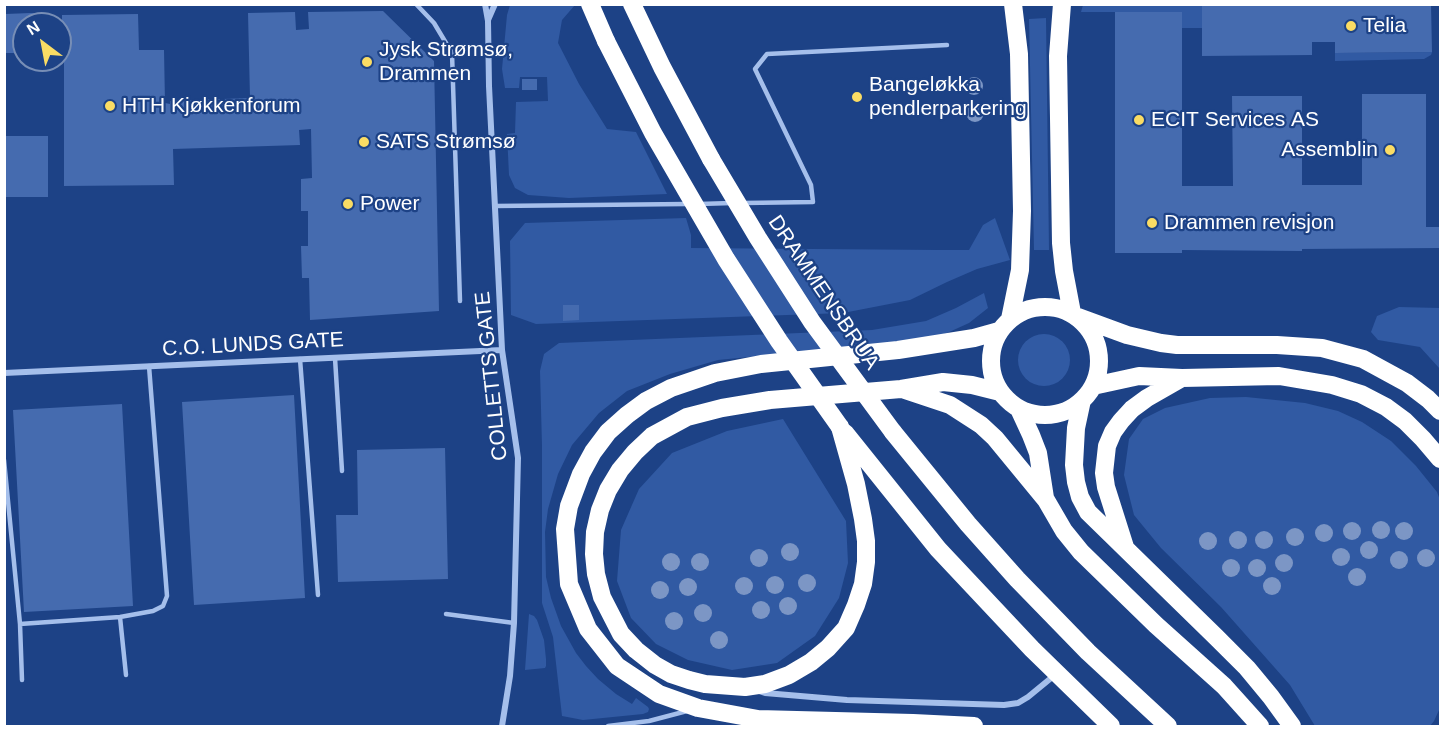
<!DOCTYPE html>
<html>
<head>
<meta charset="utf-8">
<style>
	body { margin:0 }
	#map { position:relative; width:1445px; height:731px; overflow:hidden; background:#1d4286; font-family:Helvetica,sans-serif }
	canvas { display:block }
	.frame { position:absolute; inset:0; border:6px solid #fff; pointer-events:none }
	.north { position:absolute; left:12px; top:12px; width:60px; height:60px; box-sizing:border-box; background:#1d4286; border:2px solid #778eb6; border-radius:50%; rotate:328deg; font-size:16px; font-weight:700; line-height:24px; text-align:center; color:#fff }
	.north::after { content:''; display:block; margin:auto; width:21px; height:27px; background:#fadc64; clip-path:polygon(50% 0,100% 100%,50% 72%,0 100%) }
</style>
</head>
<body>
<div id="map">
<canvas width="1445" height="731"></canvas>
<div class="frame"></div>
<div class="north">N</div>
</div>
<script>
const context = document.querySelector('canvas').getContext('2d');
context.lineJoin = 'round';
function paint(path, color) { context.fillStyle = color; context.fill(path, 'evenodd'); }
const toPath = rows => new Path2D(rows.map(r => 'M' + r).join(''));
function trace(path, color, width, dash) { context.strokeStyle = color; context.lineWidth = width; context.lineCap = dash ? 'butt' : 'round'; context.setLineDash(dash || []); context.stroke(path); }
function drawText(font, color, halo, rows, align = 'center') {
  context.font = font + ' Helvetica,sans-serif'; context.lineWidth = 4.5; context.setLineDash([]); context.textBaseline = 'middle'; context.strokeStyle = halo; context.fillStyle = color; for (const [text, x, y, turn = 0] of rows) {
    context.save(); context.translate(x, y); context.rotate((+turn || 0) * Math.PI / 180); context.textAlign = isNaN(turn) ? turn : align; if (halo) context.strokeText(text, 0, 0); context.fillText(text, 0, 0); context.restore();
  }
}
paint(toPath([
	[510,5,575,5,562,20,558,43,579,84,607,129,636,132,667,194,569,198,528,195,515,188,509,175,507,134,515,133,516,102,548,101,547,77,520,77,519,88,505,88,502,69,507,15],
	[1083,5,1202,5,1202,28,1182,28,1181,12,1081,12],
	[1046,18,1049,250,1034,250,1029,19],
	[1432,52,1431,55,1424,59,1335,61,1335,53],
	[686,218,691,235,691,248,938,250,969,250,983,225,995,218,1010,260,977,269,947,282,910,300,843,313,536,324,511,315,510,241,525,223],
	[984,293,988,308,969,323,947,333,922,340,718,360,670,374,627,391,599,413,572,445,558,474,548,509,545,532,546,577,551,598,561,626,576,653,586,666,598,679,616,694,632,704,636,698,648,707,649,709,648,712,643,714,583,720,562,716,553,637,542,603,542,446,540,371,544,354,559,343,872,330,926,321,956,308],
	[1399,307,1440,308,1440,369,1420,347,1378,340,1371,332,1377,316],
	'1018 360a26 26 0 1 1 52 0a26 26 0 1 1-52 0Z',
	[1246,397,1305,403,1338,411,1362,422,1391,441,1416,466,1437,492,1440,500,1440,708,1434,721,1430,726,1315,726,1290,685,1221,607,1161,548,1134,515,1124,475,1129,439,1143,419,1165,408,1210,398],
	[783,419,846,521,848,563,839,598,815,636,777,663,732,670,688,660,656,644,631,618,617,581,621,530,639,489,672,453,727,431],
	[529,614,534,616,537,620,544,640,546,659,546,666,545,668,525,670]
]), '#315aa3');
paint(toPath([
	[1202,4,1431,4,1432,52,1335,53,1335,42,1312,42,1312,55,1202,56],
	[383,11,434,61,439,311,310,320,309,278,302,278,301,246,308,246,308,211,301,211,301,179,312,178,311,129,299,130,300,145,173,149,174,185,64,186,64,52,62,52,62,15,138,14,139,50,164,50,165,103,170,104,170,101,250,98,248,13,295,12,296,30,309,29,308,12],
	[1115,12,1182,12,1182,186,1233,186,1232,96,1302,96,1302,185,1362,185,1362,94,1426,94,1426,227,1440,227,1440,248,1302,249,1302,251,1182,250,1182,253,1115,253],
	[31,13,49,14,49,24,24,24,24,53,5,53,5,14],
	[522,79,537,79,537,90,522,90],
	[4,136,48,136,48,197,4,197],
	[563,305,579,305,579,320,563,321],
	[294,395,305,598,194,605,182,402],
	[122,404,133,606,24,612,13,410],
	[445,448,448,579,338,582,336,515,358,515,357,450]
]), '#456baf');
trace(toPath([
	[416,4,434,23,452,53,460,301],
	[744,203,813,202,811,185,755,69,767,54,947,45],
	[699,204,732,203],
	[495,206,687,204],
	[335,358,342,471],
	[300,359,318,595],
	[4,460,20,624,22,680],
	[446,614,514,623],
	[120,617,126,675],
	[20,624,120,617,153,611,163,606,167,596,149,366],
	[608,726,649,721,687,711]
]), '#a5bfeb', 4.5);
trace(toPath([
	[485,4,488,21,489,86,502,350,518,458,514,623,510,676,502,726],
	[488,20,495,4],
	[4,373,502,350],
	[759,691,765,693,847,700,1004,705,1018,703,1028,697,1056,674]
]), '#a5bfeb', 6);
trace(toPath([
	[590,4,606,41],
	[632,4,662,67,711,159],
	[1062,4,1058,56,1061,243,1064,271,1072,313],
	'991 361a54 54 0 1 1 108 0a54 54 0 1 1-108 0Z',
	[1078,317,1127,335,1161,343,1177,345,1277,345,1322,348,1363,359,1407,383,1428,399,1440,411],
	[1010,319,1020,270,1022,211,1019,54,1013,4],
	[1093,386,1139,376,1182,378,1279,376,1332,385,1361,394,1386,407,1405,421,1423,439,1440,459],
	[905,390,950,405,981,425,995,438,1046,500,1064,531,1081,552,1156,625,1224,686,1260,726],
	[1082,400,1076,428,1074,465,1076,482,1080,497,1088,512,1216,637,1247,668,1271,697,1292,726],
	[1019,409,1031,435,1038,453,1045,498],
	[840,427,856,484,863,519,866,541,866,562,863,584,856,605,846,628,828,648,811,662,789,675,765,684,745,687,705,684,689,680,671,674,655,665,636,650,621,634,602,597,596,574,594,554,595,532,600,510,608,490,620,470,635,452,652,436,687,417,722,408,770,400,901,389,943,382,972,385,1000,392],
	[893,432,968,524,1017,579,1088,652,1168,726],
	[845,433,938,549,1032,649,1111,726],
	[1125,547,1106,487,1104,473,1107,446,1113,432,1121,421,1132,409,1147,398,1182,378],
	[974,726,913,723,758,719,698,708,659,694,617,666,588,629,569,584,565,529,569,506,581,474,593,452,608,432,627,415,646,401,671,388,715,373,761,364,898,350,974,338,999,331]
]), '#fff', 18);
trace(toPath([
	[606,41,653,133,726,259,779,341,840,427],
	[711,159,758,238,812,322,893,432]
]), '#fff', 18);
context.fillStyle = '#7c96c5';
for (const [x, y] of [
	[974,86],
	[975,113],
	[1381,530],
	[1352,531],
	[1404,531],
	[1324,533],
	[1295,537],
	[1238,540],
	[1264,540],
	[1208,541],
	[1369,550],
	[790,552],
	[1341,557],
	[759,558],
	[1426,558],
	[1399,560],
	[671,562],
	[700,562],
	[1284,563],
	[1231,568],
	[1257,568],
	[1357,577],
	[807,583],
	[775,585],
	[744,586],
	[1272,586],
	[688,587],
	[660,590],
	[788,606],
	[761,610],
	[703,613],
	[674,621],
	[719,640]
]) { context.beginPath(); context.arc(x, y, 9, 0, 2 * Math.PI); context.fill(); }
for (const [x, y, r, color] of [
	[1351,26,6,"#fadc64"],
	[367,62,6,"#fadc64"],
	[857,97,6,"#fadc64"],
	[110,106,6,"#fadc64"],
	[1139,120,6,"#fadc64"],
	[364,142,6,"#fadc64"],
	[1390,150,6,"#fadc64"],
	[348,204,6,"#fadc64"],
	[1152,223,6,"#fadc64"]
]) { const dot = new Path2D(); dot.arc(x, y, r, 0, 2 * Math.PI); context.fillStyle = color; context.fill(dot); trace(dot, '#1d4286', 2); }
drawText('21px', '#fff', '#1d4286', [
	["Telia",1363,26],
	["Jysk Strømsø,",379,50],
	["Drammen",379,74],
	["Bangeløkka",869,85],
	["pendlerparkering",869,109],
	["HTH Kjøkkenforum",122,106],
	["ECIT Services AS",1151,120],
	["SATS Strømsø",376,142],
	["Assemblin",1378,150,"right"],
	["Power",360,204],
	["Drammen revisjon",1164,223]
], 'left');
drawText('21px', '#fff', '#1d4286', [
	["DRAMMENSBRUA",823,293,56],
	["C.O. LUNDS GATE",253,345,-3],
	["COLLETTS GATE",492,376,-96]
]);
</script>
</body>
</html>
